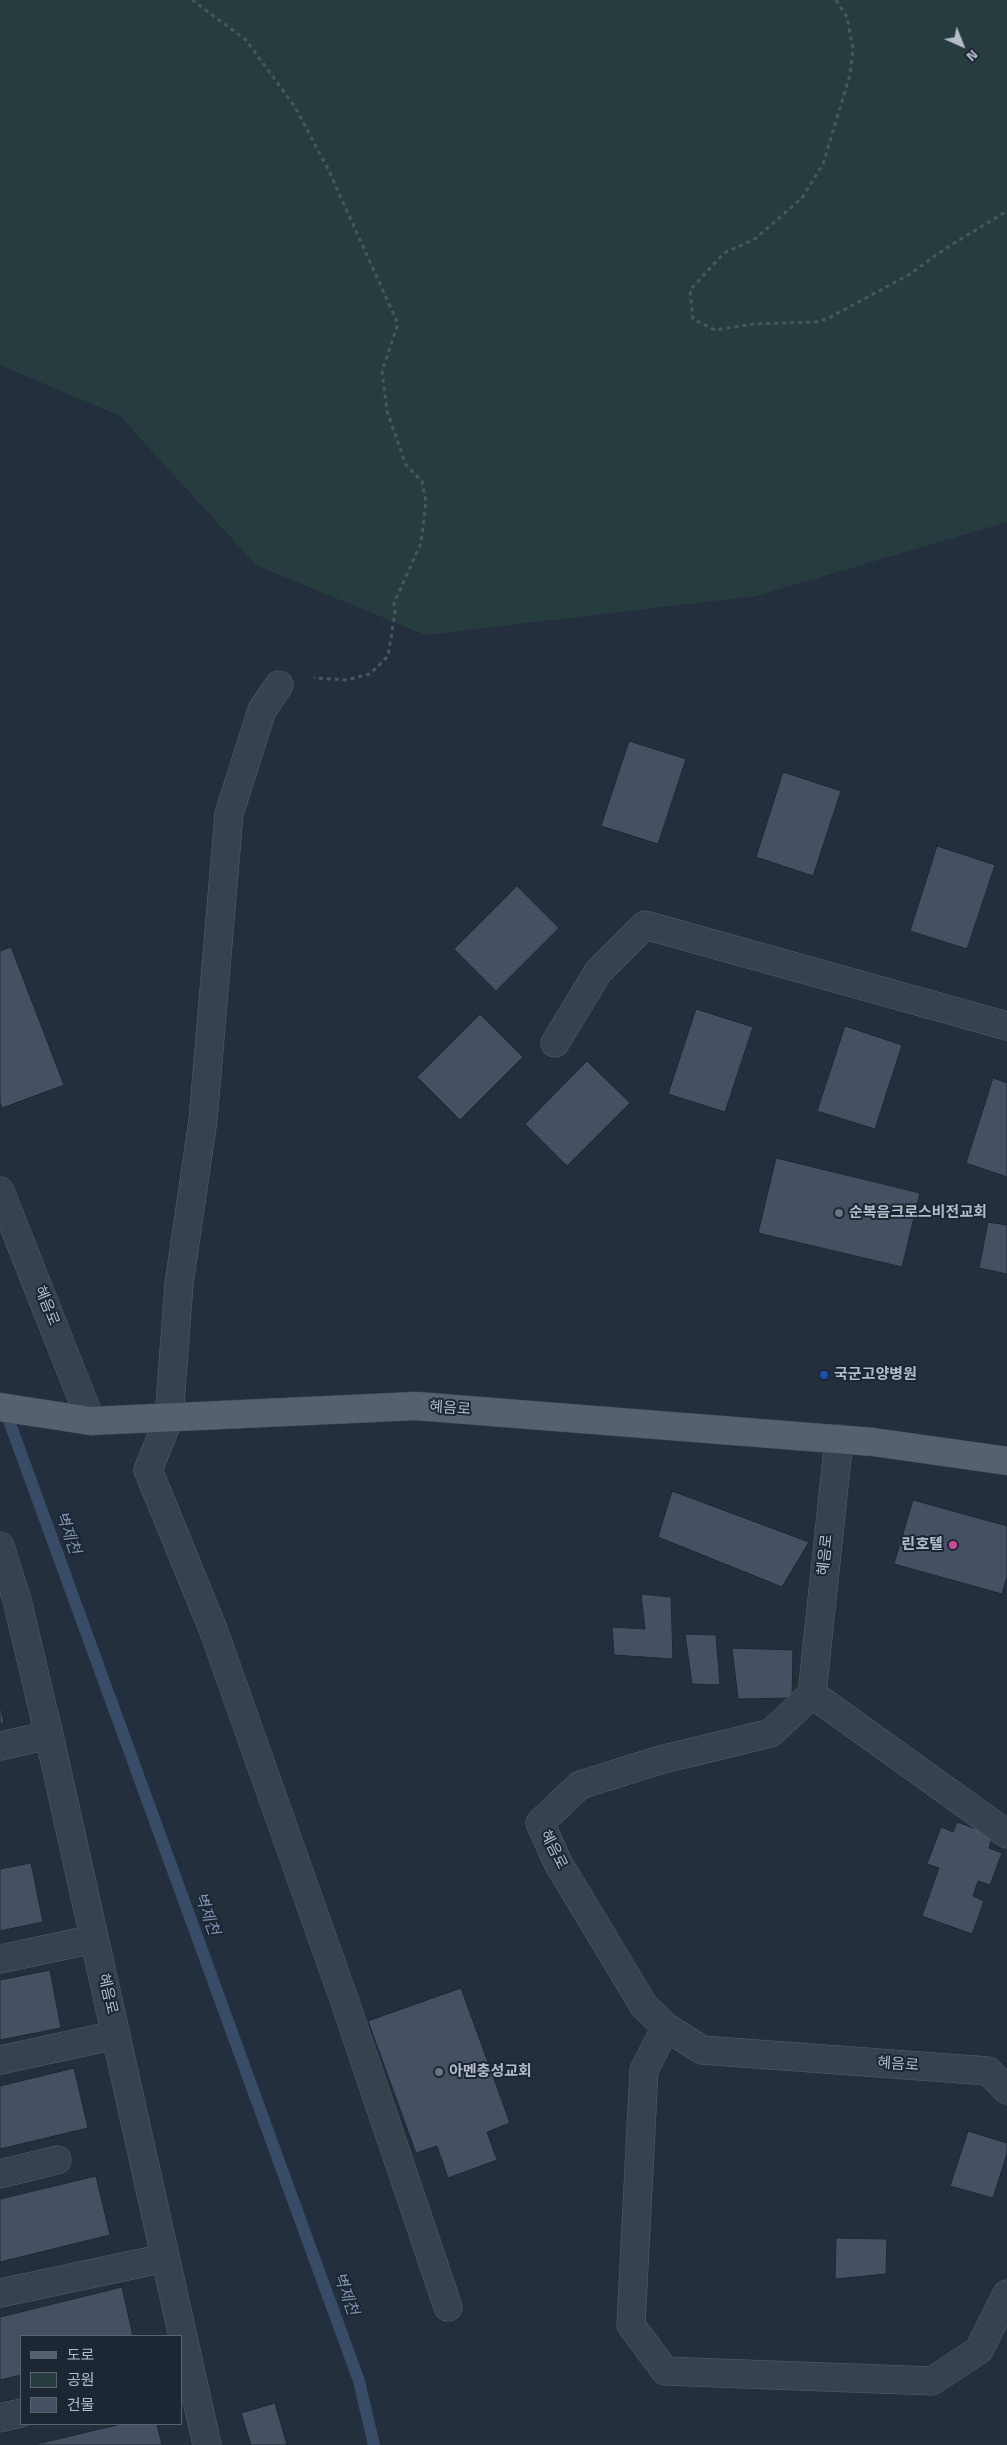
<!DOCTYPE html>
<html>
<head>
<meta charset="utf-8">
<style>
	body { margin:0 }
	#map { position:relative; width:1007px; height:2445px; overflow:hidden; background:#242f3e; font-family:"Titillium Web","Noto Sans KR",sans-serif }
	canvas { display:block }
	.legend { position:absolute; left:20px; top:2335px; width:162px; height:90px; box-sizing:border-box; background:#1d2633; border:1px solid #59626f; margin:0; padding:6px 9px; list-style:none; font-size:15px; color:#b4bcc9 }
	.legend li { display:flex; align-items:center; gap:10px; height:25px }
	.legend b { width:25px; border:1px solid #59626f }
	.north { position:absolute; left:937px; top:20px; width:50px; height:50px; -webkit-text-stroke:4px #1d2633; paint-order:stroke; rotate:136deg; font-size:14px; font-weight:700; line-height:20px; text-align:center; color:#b4bcc9 }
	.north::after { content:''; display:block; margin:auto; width:18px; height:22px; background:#b4bcc9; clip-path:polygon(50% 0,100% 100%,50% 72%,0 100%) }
</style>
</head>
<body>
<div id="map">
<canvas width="1007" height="2445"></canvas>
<ul class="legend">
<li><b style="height:6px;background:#56606e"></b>도로</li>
<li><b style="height:14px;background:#263c3f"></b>공원</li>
<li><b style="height:14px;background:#455162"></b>건물</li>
</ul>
<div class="north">N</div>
</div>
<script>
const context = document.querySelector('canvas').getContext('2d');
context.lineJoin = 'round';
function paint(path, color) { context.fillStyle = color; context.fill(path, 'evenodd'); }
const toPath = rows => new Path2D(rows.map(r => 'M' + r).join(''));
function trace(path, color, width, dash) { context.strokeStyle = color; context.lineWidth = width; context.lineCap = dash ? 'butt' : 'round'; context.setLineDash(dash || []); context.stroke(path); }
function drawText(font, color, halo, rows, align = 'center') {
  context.font = font + ' "Titillium Web","Noto Sans KR",sans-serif'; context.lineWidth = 4; context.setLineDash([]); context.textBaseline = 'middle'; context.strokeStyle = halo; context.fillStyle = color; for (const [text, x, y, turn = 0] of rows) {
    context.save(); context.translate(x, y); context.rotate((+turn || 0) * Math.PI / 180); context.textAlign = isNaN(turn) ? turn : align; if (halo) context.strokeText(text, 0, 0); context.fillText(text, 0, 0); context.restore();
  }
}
paint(toPath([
	[0,0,1007,0,1007,522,756,596,425,635,256,565,120,416,0,365]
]), '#263c3f');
trace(toPath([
	[4,1407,359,2381,374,2445]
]), '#394c67', 12);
const building = toPath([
	[629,741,686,759,658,844,601,826,629,741],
	[783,772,841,791,813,876,756,857,783,772],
	[937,846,995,865,967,949,910,931,937,846],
	[517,886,559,928,496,991,454,949,517,886],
	[11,947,64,1085,2,1108,0,1103,0,951,11,947],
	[696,1009,753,1027,725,1112,668,1094,696,1009],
	[480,1014,523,1057,460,1120,417,1077,480,1014],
	[845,1026,902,1045,875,1129,817,1111,845,1026],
	[587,1061,630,1103,567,1166,525,1124,587,1061],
	[993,1078,1007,1083,1007,1177,966,1163,993,1078],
	[776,1158,920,1193,902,1267,758,1233,776,1158],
	[988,1222,1007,1225,1007,1274,979,1268,988,1222],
	[672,1491,809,1542,782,1587,658,1537,672,1491],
	[913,1500,1007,1526,1007,1577,1002,1594,894,1564,913,1500],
	[641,1594,671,1597,673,1659,614,1655,612,1627,645,1629,641,1594],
	[685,1634,716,1635,720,1685,692,1684,685,1634],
	[732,1648,793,1650,792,1698,738,1699,732,1648],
	[0,1705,4,1723,0,1723,0,1705],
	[957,1822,993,1835,989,1848,1002,1853,990,1885,978,1881,973,1896,984,1901,972,1934,922,1916,939,1868,927,1864,941,1827,953,1832,957,1822],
	[31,1863,43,1922,0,1931,0,1869,31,1863],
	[50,1970,61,2028,0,2040,0,1980,50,1970],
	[461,1988,510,2123,487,2132,497,2160,448,2178,437,2146,416,2153,368,2021,461,1988],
	[74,2068,88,2128,0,2149,0,2086,74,2068],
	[968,2131,1007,2143,1007,2154,993,2198,950,2186,968,2131],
	[96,2176,110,2235,0,2262,0,2199,96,2176],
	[836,2238,887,2239,886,2274,835,2279,836,2238],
	[122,2287,133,2336,21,2336,21,2375,0,2380,0,2317,122,2287],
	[275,2403,287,2445,251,2445,241,2413,275,2403],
	[121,2424,157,2424,162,2445,33,2445,121,2424]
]);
paint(building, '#455162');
trace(building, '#1f2835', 1);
const minor = toPath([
	[279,685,262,710,229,814,203,1120,179,1284,169,1418,148,1470,213,1629,345,2002,448,2307],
	[555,1043,598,972,645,925,1007,1026],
	[0,1191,91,1421],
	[839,1439,812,1694,771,1733,660,1760,580,1785,540,1823,558,1863,644,2006,666,2027,702,2050,988,2071,1007,2090],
	[0,1546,17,1600,49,1735,207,2445],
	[812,1694,1007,1834],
	[0,1746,49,1735],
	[0,1959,94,1939],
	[666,2027,644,2070,631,2325,665,2371,932,2381,979,2350,1007,2294],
	[0,2060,116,2035],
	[0,2174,57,2160],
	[0,2293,165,2258],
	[0,2418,21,2413]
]);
const major = toPath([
	[0,1407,91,1421,416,1406,873,1442,1007,1461]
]);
trace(minor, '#565f6c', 29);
trace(major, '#414a57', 29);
trace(toPath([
	[192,0,246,40,295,107,328,169,398,324,382,371,387,411,406,465,422,481,426,502,421,543,394,603,395,613,388,656,370,674,347,680,314,678],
	[836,0,847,17,853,49,850,75,823,164,802,198,755,239,724,253,690,290,693,319,715,330,754,324,816,322,829,318,910,274,946,248,1007,211]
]), '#44595c', 3, [4, 4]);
trace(minor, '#38414e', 28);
trace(major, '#56606e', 28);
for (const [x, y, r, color] of [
	[839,1213,5,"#6b7280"],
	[824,1375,5,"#1a4fb4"],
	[953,1545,5,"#d1479c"],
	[439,2072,5,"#6b7280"]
]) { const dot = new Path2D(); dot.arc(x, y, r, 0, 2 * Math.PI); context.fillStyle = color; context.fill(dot); trace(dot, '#1d2633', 2); }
drawText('bold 15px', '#b4bcc9', '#1d2633', [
	["순복음크로스비전교회",849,1213],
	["국군고양병원",834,1375],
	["린호텔",943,1545,"right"],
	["아멘충성교회",449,2072]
], 'left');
drawText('15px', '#b4bcc9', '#1d2633', [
	["혜음로",46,1306,68],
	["혜음로",450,1409,4],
	["혜음로",826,1555,-84],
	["혜음로",553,1850,63],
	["혜음로",107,1994,77],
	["혜음로",898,2065,4]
]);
drawText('italic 16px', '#7c92b1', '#1d2633', [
	["벽제천",67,1533,70],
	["벽제천",206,1914,70],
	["벽제천",345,2294,70]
]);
</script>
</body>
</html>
